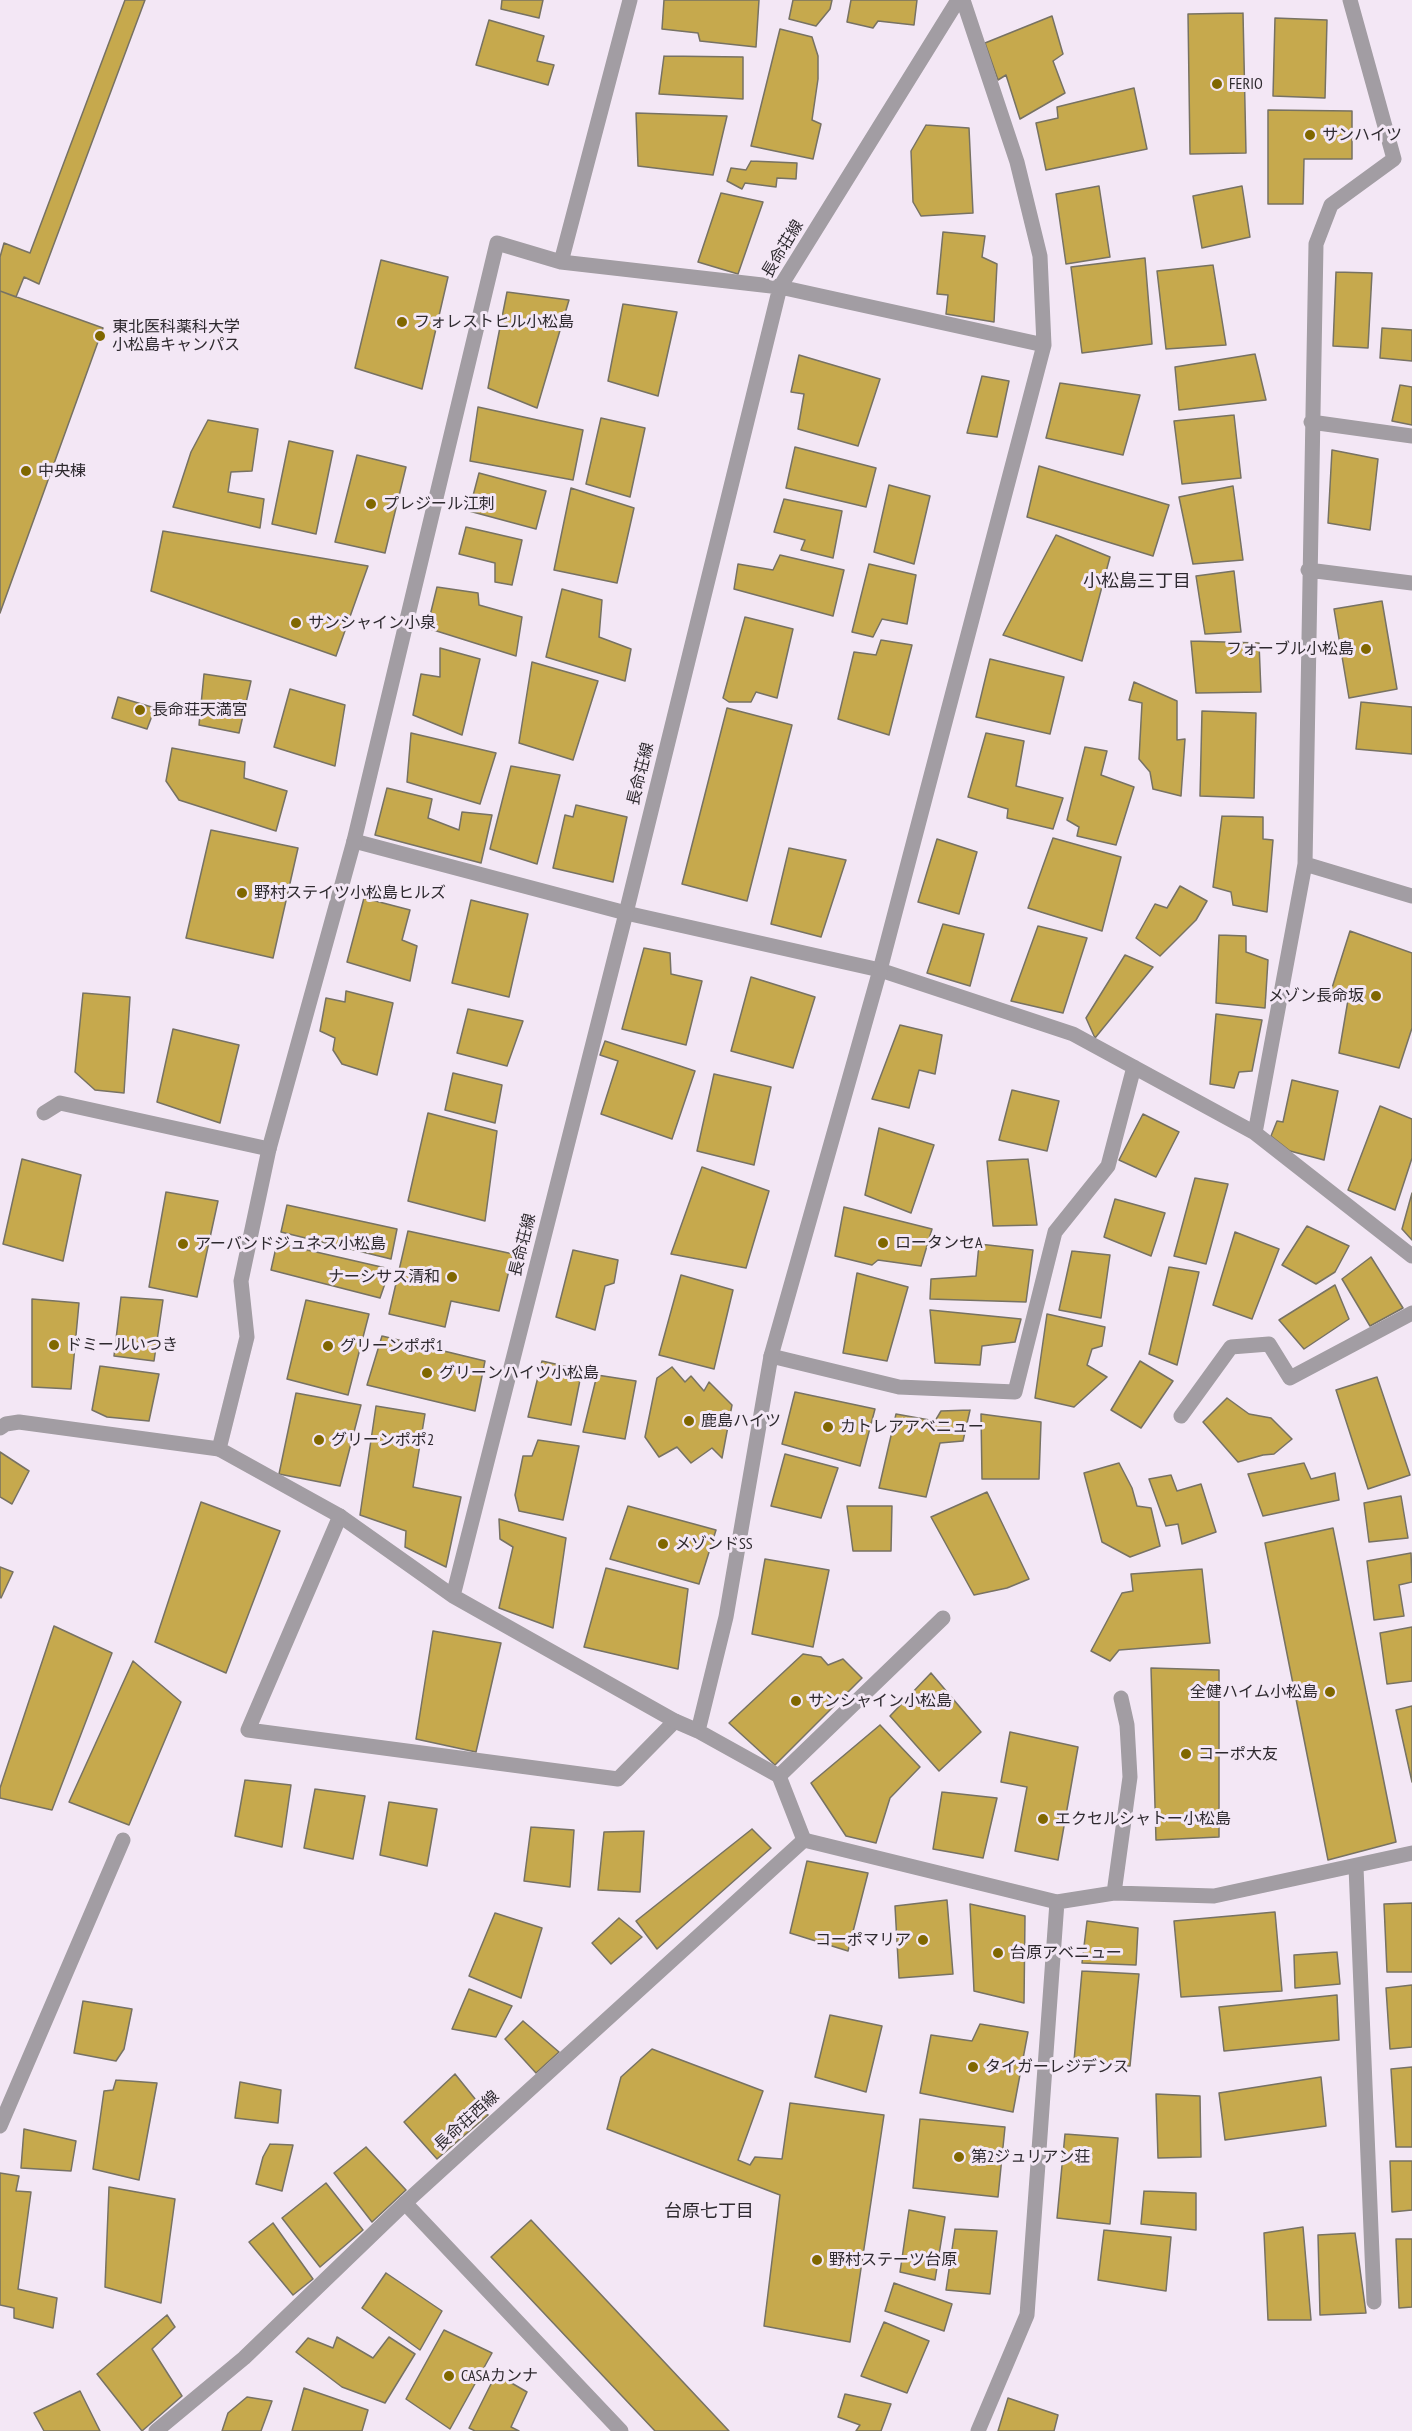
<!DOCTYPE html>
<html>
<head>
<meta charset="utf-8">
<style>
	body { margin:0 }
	canvas { display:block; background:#f3e7f5 }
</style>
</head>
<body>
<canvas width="1412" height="2431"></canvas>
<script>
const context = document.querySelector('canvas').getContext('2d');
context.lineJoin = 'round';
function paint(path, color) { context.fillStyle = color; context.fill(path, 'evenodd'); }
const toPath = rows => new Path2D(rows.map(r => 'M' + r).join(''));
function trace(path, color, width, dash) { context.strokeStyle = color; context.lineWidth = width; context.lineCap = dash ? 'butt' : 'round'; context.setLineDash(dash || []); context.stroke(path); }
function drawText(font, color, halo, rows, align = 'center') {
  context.font = font + ' "PT Sans Narrow","Noto Sans JP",sans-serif'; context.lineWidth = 6; context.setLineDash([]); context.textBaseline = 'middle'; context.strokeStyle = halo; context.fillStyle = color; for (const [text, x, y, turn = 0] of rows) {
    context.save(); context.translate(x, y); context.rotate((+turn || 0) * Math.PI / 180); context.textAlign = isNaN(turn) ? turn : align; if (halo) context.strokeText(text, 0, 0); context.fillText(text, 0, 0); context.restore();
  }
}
const building = toPath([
	[125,0,145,0,39,284,24,277,16,297,0,291,0,257,4,243,30,253,125,0],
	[502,0,543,0,539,18,501,9,502,0],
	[664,0,759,0,756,47,700,41,698,33,662,29,664,0],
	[793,0,832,0,830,9,816,26,789,19,793,0],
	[851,0,917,0,914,25,878,21,873,28,847,22,851,0],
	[1243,13,1246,153,1190,154,1188,14,1243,13],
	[1052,16,1063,54,1053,61,1065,93,1020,119,1006,75,998,80,985,43,1052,16],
	[1275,18,1327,20,1325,98,1273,96,1275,18],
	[489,20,544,36,537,61,554,65,548,85,476,65,489,20],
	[780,29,812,37,818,56,818,79,812,120,821,124,813,159,751,146,780,29],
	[664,56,743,57,743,99,659,94,664,56],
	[1134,88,1147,149,1046,170,1036,123,1058,118,1057,107,1134,88],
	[1268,110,1352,111,1352,159,1304,159,1303,204,1268,204,1268,110],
	[636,113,727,116,713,175,638,166,636,113],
	[926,125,969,128,973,213,921,216,913,202,911,151,926,125],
	[751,161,797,163,796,179,777,178,776,187,745,183,742,189,727,181,731,168,746,170,751,161],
	[1099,186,1110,257,1066,264,1056,194,1099,186],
	[1242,186,1250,237,1202,248,1193,196,1242,186],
	[721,193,763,202,738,274,698,262,721,193],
	[943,232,985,236,982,257,997,264,994,322,946,314,948,295,937,294,943,232],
	[1145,258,1152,344,1082,353,1071,267,1145,258],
	[381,260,448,277,422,389,355,368,381,260],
	[1213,265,1226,345,1166,349,1157,271,1213,265],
	[1336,272,1372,273,1368,348,1333,346,1336,272],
	[0,291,103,328,0,613,0,291],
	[507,292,569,300,537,408,488,388,507,292],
	[623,304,677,312,658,396,608,381,623,304],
	[1382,328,1412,330,1412,361,1380,358,1382,328],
	[1255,354,1266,400,1179,410,1175,367,1255,354],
	[799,355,880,379,858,446,798,429,804,394,791,392,799,355],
	[982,376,1009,381,997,437,967,433,982,376],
	[1060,383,1140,395,1123,455,1046,438,1060,383],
	[1400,385,1412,387,1412,425,1392,421,1400,385],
	[478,407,583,430,573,480,470,461,478,407],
	[1234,415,1241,478,1182,484,1174,421,1234,415],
	[601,418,645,428,630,497,586,484,601,418],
	[208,420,258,429,252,471,231,472,228,492,264,499,260,528,173,507,191,452,208,420],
	[289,441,333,451,316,534,272,524,289,441],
	[795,447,876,468,866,507,786,488,795,447],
	[1332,450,1378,459,1370,530,1328,523,1332,450],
	[357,455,406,467,385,553,335,542,357,455],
	[1039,466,1169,505,1153,556,1027,517,1039,466],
	[479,473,546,491,536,529,469,511,479,473],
	[889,485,930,496,914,564,874,552,889,485],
	[1233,486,1243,560,1193,564,1179,497,1233,486],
	[571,488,634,508,617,583,554,570,571,488],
	[784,499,842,511,833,558,801,550,805,540,774,532,784,499],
	[466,527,522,540,512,585,495,582,495,563,459,554,466,527],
	[163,531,368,566,336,656,151,591,163,531],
	[1056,535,1110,557,1082,661,1003,635,1056,535],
	[780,555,844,570,833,616,734,589,738,564,773,570,780,555],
	[869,564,916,575,907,624,882,619,873,637,852,632,869,564],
	[1234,571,1241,632,1205,634,1196,576,1234,571],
	[437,587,478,593,479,605,522,617,516,656,427,628,437,587],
	[562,589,602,600,599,637,631,649,625,681,546,657,562,589],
	[1382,601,1397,689,1349,698,1334,609,1382,601],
	[745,617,793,629,777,698,756,692,751,702,729,702,723,698,745,617],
	[881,640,912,645,889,735,838,719,854,652,876,655,881,640],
	[1191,641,1259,643,1261,692,1196,693,1191,641],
	[440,648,480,659,462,735,413,715,421,674,440,677,440,648],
	[990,659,1064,677,1050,734,976,717,990,659],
	[532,662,598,681,573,760,519,743,532,662],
	[204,674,251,681,239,733,199,725,204,674],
	[1134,682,1177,701,1177,740,1185,739,1181,796,1153,789,1150,772,1139,759,1142,703,1129,700,1134,682],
	[290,689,345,705,335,766,274,747,290,689],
	[118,697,155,708,147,729,112,718,118,697],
	[1361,702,1412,707,1412,754,1356,749,1361,702],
	[727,708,792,725,747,901,682,884,727,708],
	[1202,711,1256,713,1254,798,1200,796,1202,711],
	[411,733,496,753,480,804,407,782,411,733],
	[986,733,1024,741,1016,786,1063,798,1053,829,1007,818,1008,809,968,797,986,733],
	[1085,747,1107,751,1101,775,1134,787,1116,845,1077,836,1079,827,1067,820,1085,747],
	[172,748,245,762,244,778,287,791,276,831,179,800,166,781,172,748],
	[511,766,560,775,537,864,490,849,511,766],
	[387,788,432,799,428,818,459,830,462,812,492,815,481,863,375,835,387,788],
	[576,805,627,817,613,882,553,868,565,815,573,817,576,805],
	[1222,816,1263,817,1263,839,1273,840,1267,912,1233,905,1231,892,1213,887,1222,816],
	[211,830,298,848,273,958,186,938,211,830],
	[1053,838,1121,857,1102,931,1028,908,1053,838],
	[937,839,977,852,959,914,918,902,937,839],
	[789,848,846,860,821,937,771,924,789,848],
	[1180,886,1207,901,1196,920,1160,956,1136,938,1155,904,1167,908,1180,886],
	[364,898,410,910,402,940,417,946,410,981,347,962,364,898],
	[471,900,528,914,509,997,452,983,471,900],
	[943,924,984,934,970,986,927,973,943,924],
	[1038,926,1087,938,1063,1013,1011,1001,1038,926],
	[1350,931,1412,953,1412,1028,1399,1068,1339,1053,1348,1000,1331,991,1350,931],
	[1219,935,1246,936,1246,952,1268,960,1265,1008,1216,1003,1219,935],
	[644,948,670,953,671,974,702,981,686,1045,622,1029,644,948],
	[1125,955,1153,967,1095,1038,1086,1018,1125,955],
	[751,977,815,997,793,1068,731,1051,751,977],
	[346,991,393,1003,377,1075,342,1064,333,1050,335,1038,320,1031,326,998,345,1002,346,991],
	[83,993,130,997,124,1093,95,1090,75,1072,83,993],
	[468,1009,523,1021,507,1066,457,1053,468,1009],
	[1216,1014,1262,1020,1252,1071,1239,1072,1234,1088,1210,1084,1216,1014],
	[900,1025,942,1035,935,1074,919,1070,909,1108,872,1099,900,1025],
	[173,1029,239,1045,220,1123,157,1102,173,1029],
	[605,1041,695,1071,672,1139,601,1114,618,1061,600,1055,605,1041],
	[453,1073,502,1085,495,1123,445,1110,453,1073],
	[714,1074,771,1087,754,1165,697,1151,714,1074],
	[1292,1080,1338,1091,1324,1160,1290,1151,1271,1136,1277,1121,1283,1122,1292,1080],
	[1012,1090,1059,1101,1047,1151,999,1140,1012,1090],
	[1380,1106,1412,1119,1412,1158,1395,1210,1348,1190,1380,1106],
	[428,1113,497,1131,485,1221,408,1201,428,1113],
	[1143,1114,1179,1132,1156,1177,1119,1160,1143,1114],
	[879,1128,934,1145,911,1213,865,1195,879,1128],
	[22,1159,81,1175,63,1261,3,1244,22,1159],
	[1028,1159,1037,1225,993,1226,987,1161,1028,1159],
	[702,1167,769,1191,746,1268,671,1254,702,1167],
	[1195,1178,1228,1184,1206,1264,1174,1256,1195,1178],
	[166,1192,218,1201,197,1297,149,1287,166,1192],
	[1412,1193,1412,1240,1402,1229,1412,1193],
	[1115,1199,1165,1213,1151,1256,1104,1237,1115,1199],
	[287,1205,397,1229,391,1259,281,1232,287,1205],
	[844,1207,932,1229,921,1266,878,1260,872,1265,835,1256,844,1207],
	[1307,1226,1349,1246,1335,1272,1316,1284,1282,1265,1307,1226],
	[408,1231,513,1254,499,1311,451,1301,445,1327,389,1314,408,1231],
	[1235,1232,1279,1249,1252,1319,1213,1305,1235,1232],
	[277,1243,390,1269,380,1298,271,1270,277,1243],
	[979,1244,1033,1250,1026,1302,930,1299,931,1279,976,1276,979,1244],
	[573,1250,618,1260,614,1283,605,1286,595,1330,556,1317,573,1250],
	[1072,1251,1110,1255,1101,1318,1059,1310,1072,1251],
	[1371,1257,1403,1308,1370,1326,1342,1279,1371,1257],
	[1169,1267,1199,1272,1177,1365,1149,1354,1169,1267],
	[857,1273,908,1287,887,1361,843,1353,857,1273],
	[681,1275,733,1290,714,1369,659,1355,681,1275],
	[1335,1285,1349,1319,1304,1349,1279,1320,1335,1285],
	[121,1297,163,1300,154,1361,114,1356,121,1297],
	[32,1299,79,1303,71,1389,32,1387,32,1299],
	[306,1300,369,1314,348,1395,287,1379,306,1300],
	[930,1310,1021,1319,1015,1342,982,1346,980,1365,935,1363,930,1310],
	[1047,1314,1105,1327,1102,1346,1092,1349,1087,1365,1107,1377,1074,1407,1035,1398,1047,1314],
	[382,1336,485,1361,475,1411,367,1385,382,1336],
	[542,1361,582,1370,571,1425,528,1417,542,1361],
	[1140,1361,1173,1381,1141,1428,1111,1410,1140,1361],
	[100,1366,159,1374,149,1421,107,1417,92,1410,100,1366],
	[672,1367,685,1382,691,1376,704,1391,709,1382,732,1405,722,1458,712,1448,691,1463,677,1447,659,1457,645,1437,657,1378,672,1367],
	[597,1375,636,1381,625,1439,583,1432,597,1375],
	[1377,1377,1410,1475,1368,1489,1336,1390,1377,1377],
	[795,1392,875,1409,860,1466,782,1444,795,1392],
	[296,1393,361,1405,340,1486,279,1474,296,1393],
	[1227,1398,1249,1414,1271,1418,1292,1439,1274,1454,1263,1455,1238,1462,1203,1422,1227,1398],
	[376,1406,425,1414,413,1487,461,1497,446,1567,405,1547,406,1531,360,1515,376,1406],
	[970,1410,963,1441,940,1443,926,1497,879,1488,896,1414,935,1421,941,1411,970,1410],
	[981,1414,1041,1422,1039,1479,982,1479,981,1414],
	[538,1440,579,1446,563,1520,519,1511,515,1495,523,1456,532,1456,538,1440],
	[0,1452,29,1471,12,1504,0,1497,0,1452],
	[785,1454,838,1468,821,1518,771,1506,785,1454],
	[1119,1463,1132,1488,1137,1506,1151,1508,1160,1546,1130,1557,1102,1542,1084,1473,1119,1463],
	[1304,1463,1311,1479,1335,1473,1339,1500,1263,1516,1248,1474,1304,1463],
	[1171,1475,1177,1491,1201,1484,1216,1532,1182,1544,1178,1524,1166,1526,1149,1479,1171,1475],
	[987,1492,1029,1579,1007,1588,974,1595,931,1517,987,1492],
	[1401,1496,1408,1538,1369,1542,1364,1503,1401,1496],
	[201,1502,280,1531,226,1673,155,1642,201,1502],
	[628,1506,716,1530,699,1584,610,1559,628,1506],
	[847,1506,892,1506,891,1551,853,1551,847,1506],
	[499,1519,566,1538,553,1628,499,1608,513,1547,500,1539,499,1519],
	[1333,1528,1396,1842,1328,1860,1265,1543,1333,1528],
	[1411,1553,1412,1582,1399,1585,1404,1616,1374,1620,1367,1561,1411,1553],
	[765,1559,829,1570,813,1647,752,1634,765,1559],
	[0,1567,13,1572,1,1598,0,1597,0,1567],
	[606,1568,688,1589,678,1669,584,1647,606,1568],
	[1202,1569,1210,1643,1119,1650,1110,1661,1091,1651,1122,1593,1133,1591,1131,1574,1202,1569],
	[54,1626,112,1653,52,1810,0,1798,0,1788,54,1626],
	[1412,1627,1412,1681,1387,1684,1380,1633,1412,1627],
	[433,1631,501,1643,476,1752,416,1739,433,1631],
	[803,1654,821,1657,828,1665,843,1659,862,1678,775,1765,729,1723,803,1654],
	[133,1661,181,1702,129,1825,69,1802,133,1661],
	[1151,1668,1219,1670,1219,1837,1156,1840,1151,1668],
	[931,1673,981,1732,939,1771,890,1716,931,1673],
	[1412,1706,1412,1782,1396,1710,1412,1706],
	[880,1725,920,1767,890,1798,876,1843,846,1836,811,1783,880,1725],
	[1010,1732,1078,1747,1058,1860,1015,1851,1027,1787,1001,1782,1010,1732],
	[245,1780,291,1785,282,1847,235,1836,245,1780],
	[315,1789,365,1796,353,1859,304,1848,315,1789],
	[942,1792,997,1798,983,1858,933,1849,942,1792],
	[389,1802,437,1809,427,1866,380,1855,389,1802],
	[531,1827,574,1830,570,1887,524,1881,531,1827],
	[752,1829,771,1848,657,1949,636,1921,752,1829],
	[644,1831,640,1892,598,1890,604,1832,644,1831],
	[807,1861,868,1873,848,1951,790,1933,807,1861],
	[947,1900,953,1974,899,1978,895,1906,947,1900],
	[1412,1903,1412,1972,1387,1972,1384,1904,1412,1903],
	[970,1904,1025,1916,1024,2003,974,1991,970,1904],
	[1275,1912,1282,1991,1181,1997,1174,1921,1275,1912],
	[495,1913,542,1928,521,1998,469,1976,495,1913],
	[619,1918,642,1937,611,1964,592,1943,619,1918],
	[1087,1921,1138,1928,1136,1965,1082,1963,1087,1921],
	[1337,1952,1340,1984,1295,1988,1294,1955,1337,1952],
	[1082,1971,1139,1974,1130,2066,1074,2061,1082,1971],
	[1412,1985,1412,2047,1390,2049,1386,1988,1412,1985],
	[469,1989,512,2006,496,2037,452,2029,469,1989],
	[1337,1995,1339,2040,1224,2051,1219,2007,1337,1995],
	[83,2001,132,2009,124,2049,116,2061,74,2053,83,2001],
	[830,2015,882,2026,866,2092,815,2077,830,2015],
	[523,2021,559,2052,536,2073,505,2039,523,2021],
	[980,2024,1028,2032,1013,2112,920,2093,931,2035,972,2041,980,2024],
	[652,2049,763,2091,738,2160,750,2165,755,2157,782,2159,790,2103,884,2115,850,2342,764,2326,780,2195,607,2129,621,2077,652,2049],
	[1412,2067,1412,2147,1396,2147,1391,2069,1412,2067],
	[455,2074,488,2115,437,2159,404,2122,455,2074],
	[1321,2077,1326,2126,1225,2140,1219,2093,1321,2077],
	[116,2080,157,2083,139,2180,93,2169,104,2091,113,2090,116,2080],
	[240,2082,281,2090,278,2123,235,2118,240,2082],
	[1156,2094,1200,2096,1201,2157,1158,2158,1156,2094],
	[920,2119,1005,2127,998,2197,913,2188,920,2119],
	[24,2129,76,2141,71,2171,21,2168,24,2129],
	[1065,2134,1118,2138,1110,2224,1057,2218,1065,2134],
	[270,2144,293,2145,282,2191,256,2184,263,2157,270,2144],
	[366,2147,406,2190,372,2222,334,2173,366,2147],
	[1390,2161,1412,2161,1412,2210,1392,2212,1390,2161],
	[0,2173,19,2176,16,2191,31,2192,18,2289,57,2298,53,2328,14,2318,14,2308,0,2305,0,2173],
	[326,2183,363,2230,320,2267,282,2218,326,2183],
	[109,2187,175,2199,161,2303,105,2287,109,2187],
	[1144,2191,1196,2193,1196,2230,1141,2224,1144,2191],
	[909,2210,945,2217,935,2280,900,2272,909,2210],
	[531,2220,729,2431,655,2431,491,2257,531,2220],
	[273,2223,313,2279,293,2295,249,2242,273,2223],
	[1303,2227,1311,2320,1268,2320,1264,2233,1303,2227],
	[955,2229,997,2231,990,2294,946,2290,955,2229],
	[1104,2230,1171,2237,1166,2291,1098,2280,1104,2230],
	[1355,2233,1366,2313,1320,2315,1318,2235,1355,2233],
	[1396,2239,1412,2239,1412,2307,1399,2308,1396,2239],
	[386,2273,442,2311,420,2350,362,2308,386,2273],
	[894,2283,952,2304,944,2331,885,2311,894,2283],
	[167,2315,175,2327,152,2349,182,2396,142,2431,97,2374,167,2315],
	[884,2322,929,2341,907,2393,861,2376,884,2322],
	[444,2330,492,2353,450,2429,406,2399,444,2330],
	[337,2337,373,2358,389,2337,415,2354,385,2403,342,2387,296,2352,308,2338,333,2348,337,2337],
	[496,2374,527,2392,511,2427,519,2431,475,2431,469,2428,496,2374],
	[304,2388,368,2410,362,2431,292,2431,304,2388],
	[80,2391,100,2431,44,2431,34,2413,80,2391],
	[845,2394,891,2404,881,2431,856,2431,860,2425,838,2417,845,2394],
	[247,2397,272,2401,261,2431,222,2431,228,2413,247,2397],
	[1008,2398,1058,2415,1054,2431,998,2431,1008,2398]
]);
paint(building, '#c6a94d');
trace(building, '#777263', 1.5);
trace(toPath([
	[1311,422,1412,436],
	[1308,570,1412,583],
	[354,841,626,913,880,970,1073,1034,1255,1133,1412,1256],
	[1305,864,1412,896],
	[44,1113,60,1103,269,1149],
	[1255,1133,1305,864,1316,244,1331,205,1394,159,1350,0],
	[771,1356,899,1387,1015,1392,1055,1232,1108,1166,1134,1067],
	[1181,1416,1231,1347,1269,1344,1290,1378,1412,1313],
	[0,1428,6,1424,19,1422,219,1449],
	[340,1516,248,1730,618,1779,675,1721],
	[779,1776,943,1618],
	[804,1840,1057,1902,1114,1893,1214,1896,1412,1853],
	[1356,1867,1374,2302],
	[1114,1893,1130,1777,1127,1725,1121,1698],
	[0,2126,123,1840],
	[405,2203,621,2431],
	[978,2431,1027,2315,1057,1902]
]), '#a29da3', 15);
trace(toPath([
	[561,262,630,0],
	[453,1596,626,913,780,287,958,0],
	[698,1731,726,1617,771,1356,880,970,1044,345,1040,256,1017,162,963,0],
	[156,2431,244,2358,405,2203,804,1840,779,1776,698,1731,675,1721,453,1596,340,1516,219,1449,247,1337,241,1281,269,1149,354,841,497,243,561,262,780,287,1044,345]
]), '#a29da3', 15);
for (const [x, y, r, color] of [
	[1217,84,6,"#806700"],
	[1310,135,6,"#806700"],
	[402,322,6,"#806700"],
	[100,336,6,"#806700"],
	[26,471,6,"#806700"],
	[371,504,6,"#806700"],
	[296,623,6,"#806700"],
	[1366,649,6,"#806700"],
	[140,710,6,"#806700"],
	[242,893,6,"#806700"],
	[1376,996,6,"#806700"],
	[883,1243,6,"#806700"],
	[183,1244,6,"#806700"],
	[452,1277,6,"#806700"],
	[54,1345,6,"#806700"],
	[328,1346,6,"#806700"],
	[427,1373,6,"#806700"],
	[689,1421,6,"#806700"],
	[828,1427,6,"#806700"],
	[319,1440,6,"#806700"],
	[663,1544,6,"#806700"],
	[1330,1692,6,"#806700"],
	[796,1701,6,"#806700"],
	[1186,1754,6,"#806700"],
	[1043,1819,6,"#806700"],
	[923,1940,6,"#806700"],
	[998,1953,6,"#806700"],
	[973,2067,6,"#806700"],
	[959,2157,6,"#806700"],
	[817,2260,6,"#806700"],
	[449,2376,6,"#806700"]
]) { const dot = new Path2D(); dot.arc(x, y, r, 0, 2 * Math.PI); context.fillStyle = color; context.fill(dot); trace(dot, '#f3e7f5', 2); }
drawText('16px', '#2e2a2f', '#f3e7f5', [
	["FERIO",1229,84],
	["サンハイツ",1322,135],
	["フォレストヒル小松島",414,322],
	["東北医科薬科大学",112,327],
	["小松島キャンパス",112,345],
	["中央棟",38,471],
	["プレジール江刺",383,504],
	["サンシャイン小泉",308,623],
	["フォーブル小松島",1354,649,"right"],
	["長命荘天満宮",152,710],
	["野村ステイツ小松島ヒルズ",254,893],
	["メゾン長命坂",1364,996,"right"],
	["ロータンセA",895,1243],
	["アーバンドジュネス小松島",195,1244],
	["ナーシサス清和",440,1277,"right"],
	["ドミールいつき",66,1345],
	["グリーンポポ1",340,1346],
	["グリーンハイツ小松島",439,1373],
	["鹿島ハイツ",701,1421],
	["カトレアアベニュー",840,1427],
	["グリーンポポ2",331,1440],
	["メゾンドSS",675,1544],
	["全健ハイム小松島",1318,1692,"right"],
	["サンシャイン小松島",808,1701],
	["コーポ大友",1198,1754],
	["エクセルシャトー小松島",1055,1819],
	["コーポマリア",911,1940,"right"],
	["台原アベニュー",1010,1953],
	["タイガーレジデンス",985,2067],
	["第2ジュリアン荘",971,2157],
	["野村ステーツ台原",829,2260],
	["CASAカンナ",461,2376]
], 'left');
drawText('16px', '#2e2a2f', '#f3e7f5', [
	["長命荘線",783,249,-59],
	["長命荘線",641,774,-76],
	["長命荘線",523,1245,-76],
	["長命荘西線",467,2121,-42]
]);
drawText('18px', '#2e2a2f', '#f3e7f5', [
	["小松島三丁目",1137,582],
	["台原七丁目",709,2212]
]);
</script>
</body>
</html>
